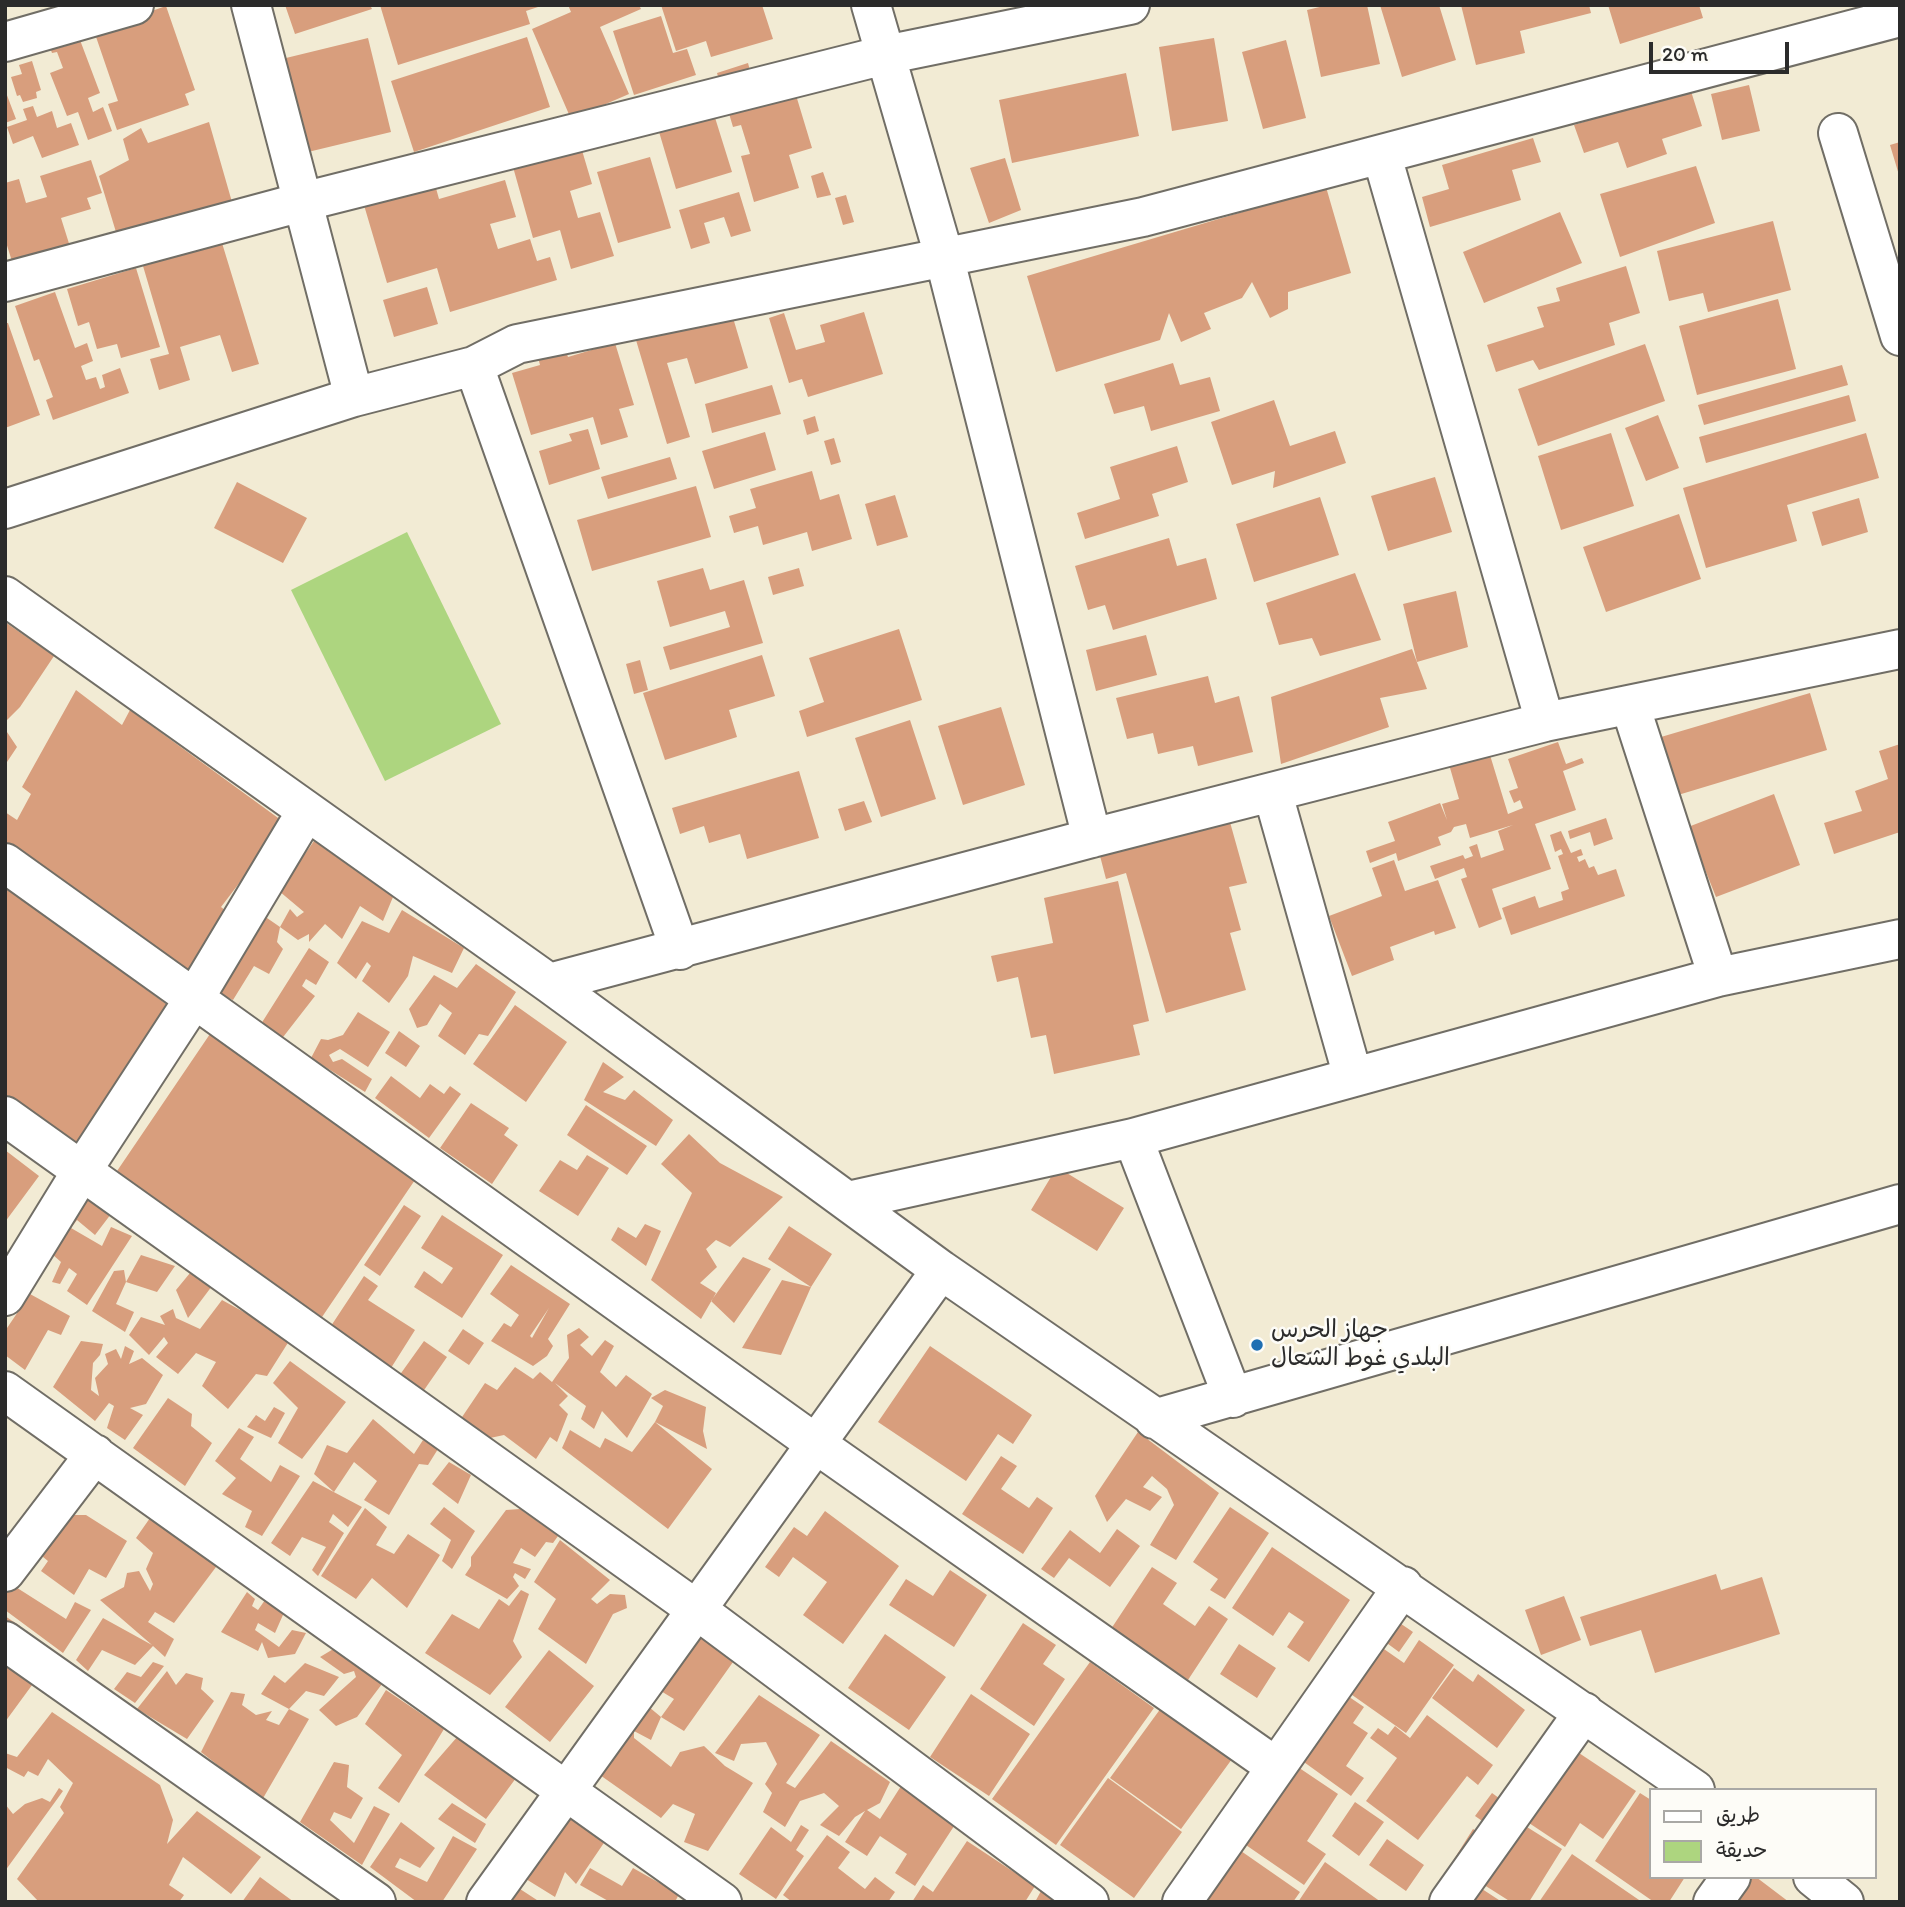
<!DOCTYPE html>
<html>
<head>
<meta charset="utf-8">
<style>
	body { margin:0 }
	#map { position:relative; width:1905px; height:1907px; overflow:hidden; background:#f2ebd4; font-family:Itim,"Playpen Sans Arabic",sans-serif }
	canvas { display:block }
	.frame { position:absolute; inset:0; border:7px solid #2b2b2b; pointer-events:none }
	.legend { position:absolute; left:1649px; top:1788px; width:228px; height:91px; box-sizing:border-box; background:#fdfcf7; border:2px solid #a9a8a5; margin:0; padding:9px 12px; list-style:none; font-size:21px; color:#2b2b2b }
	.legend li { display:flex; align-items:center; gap:14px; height:35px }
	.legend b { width:35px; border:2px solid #a9a8a5 }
	.scale { position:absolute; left:1649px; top:42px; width:140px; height:32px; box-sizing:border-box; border:4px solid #2b2b2b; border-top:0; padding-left:9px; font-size:21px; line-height:24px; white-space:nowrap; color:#2b2b2b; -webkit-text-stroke:5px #fdfcf7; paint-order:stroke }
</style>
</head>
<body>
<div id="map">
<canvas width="1905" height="1907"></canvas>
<div class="frame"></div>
<ul class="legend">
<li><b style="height:9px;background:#fff"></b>طريق</li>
<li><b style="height:19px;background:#add57f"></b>حديقة</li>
</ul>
<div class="scale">20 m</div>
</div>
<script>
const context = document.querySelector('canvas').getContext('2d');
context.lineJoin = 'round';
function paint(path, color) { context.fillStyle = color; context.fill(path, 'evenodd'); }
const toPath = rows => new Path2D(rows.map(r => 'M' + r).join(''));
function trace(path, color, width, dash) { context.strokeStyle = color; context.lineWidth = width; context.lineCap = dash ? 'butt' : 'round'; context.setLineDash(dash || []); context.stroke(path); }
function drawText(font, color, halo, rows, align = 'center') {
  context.font = font + ' Itim,"Playpen Sans Arabic",sans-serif'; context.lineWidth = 5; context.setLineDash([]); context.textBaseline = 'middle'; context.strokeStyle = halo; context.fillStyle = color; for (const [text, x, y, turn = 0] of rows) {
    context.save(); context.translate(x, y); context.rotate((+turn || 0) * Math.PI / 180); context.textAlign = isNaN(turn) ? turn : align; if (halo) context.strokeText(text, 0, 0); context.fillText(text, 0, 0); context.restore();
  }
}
paint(toPath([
	[407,532,501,724,385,781,291,590]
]), '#add57f');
paint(toPath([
	[285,5,370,5,372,9,295,34],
	[380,5,541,5,541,6,526,11,530,24,398,65],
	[568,5,639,5,641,9,600,27,629,94,571,119,532,29,571,12],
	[661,5,762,5,773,39,711,57,706,41,676,51],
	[1328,5,1367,5,1380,64,1321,77,1307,10],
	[1380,5,1439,5,1456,60,1402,77],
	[1461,5,1589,5,1591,13,1520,31,1525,53,1476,65],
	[1608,5,1699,5,1703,18,1620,44],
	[166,6,195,90,185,94,189,105,117,130,108,104,118,101,94,31],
	[661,16,673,53,687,49,696,75,634,95,613,31],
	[527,37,550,107,414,152,391,81],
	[368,38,391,132,308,152,286,58],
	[1214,38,1228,121,1172,131,1159,47],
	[61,40,63,47,80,40,100,93,88,98,93,112,103,107,112,131,88,140,78,112,67,116,50,73,63,68,57,52,52,53,49,45],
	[1286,40,1306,118,1263,129,1242,52],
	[32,61,41,90,36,92,37,98,23,102,20,95,17,96,11,77,22,74,19,65],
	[748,63,753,82,789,72,812,148,789,155,799,188,754,202,741,156,750,154,741,125,733,127,717,73],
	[1126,73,1139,136,1012,163,999,100],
	[1749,85,1760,131,1722,140,1711,94],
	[1690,88,1702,126,1662,139,1667,154,1627,168,1618,142,1584,153,1574,125],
	[5,90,16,119,5,123],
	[33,106,37,117,52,111,57,128,71,123,79,145,42,158,33,136,13,144,7,127,27,120,23,109],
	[712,108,732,172,676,189,657,125],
	[209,122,234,209,119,242,99,176,129,160,123,139,141,128,148,143],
	[1533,138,1541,162,1512,170,1521,200,1430,227,1422,197,1449,189,1442,165],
	[1900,142,1900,175,1899,175,1890,145],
	[581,147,592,184,570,191,578,218,600,212,614,256,571,269,560,230,533,238,513,167],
	[650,157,671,228,618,243,597,172],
	[1005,158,1021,210,989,223,970,168],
	[91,160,102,193,87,198,91,209,61,218,72,253,15,271,5,239,5,183,19,179,26,203,47,197,40,176],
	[1696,166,1715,223,1620,257,1600,194],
	[823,172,831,195,817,198,811,176],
	[432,174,439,199,505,180,516,217,490,224,498,249,530,239,537,261,550,257,557,280,450,312,437,268,387,283,361,195],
	[1326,187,1351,273,1288,292,1288,309,1270,318,1252,282,1242,298,1204,313,1211,329,1181,342,1169,313,1160,340,1056,372,1027,276],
	[739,192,751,231,731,237,724,217,704,223,710,243,691,249,679,210],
	[846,195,854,222,843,225,835,198],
	[1560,212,1582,263,1484,303,1463,252],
	[1773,221,1791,290,1708,312,1703,293,1669,301,1657,251],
	[222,243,259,364,232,372,220,335,180,347,190,380,159,390,150,359,169,354,143,266],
	[1626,266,1640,313,1609,323,1615,345,1539,370,1533,360,1496,372,1487,345,1544,327,1537,307,1560,301,1556,288],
	[136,268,160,347,121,358,117,344,97,349,89,322,78,326,67,289],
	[427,287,438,324,394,337,383,300],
	[725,291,748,368,695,384,687,358,667,363,690,437,667,444,630,320],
	[55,292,75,348,87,343,93,361,81,366,86,380,96,377,100,389,105,387,102,375,120,368,129,393,53,420,46,400,53,397,39,359,34,361,15,306],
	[1778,299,1796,369,1697,395,1679,326],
	[864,312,883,374,808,397,802,379,789,383,769,318,784,313,796,350,825,342,820,325],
	[5,323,8,323,40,415,5,428],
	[561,338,568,357,615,343,634,405,619,409,628,437,601,445,593,417,531,435,512,373,540,365,535,346],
	[1645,344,1665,401,1538,446,1518,389],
	[1173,363,1180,385,1210,377,1220,411,1151,431,1144,406,1114,414,1104,384],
	[1842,365,1848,385,1704,425,1698,405],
	[772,385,781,414,712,433,705,404],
	[1849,395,1856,421,1706,463,1699,437],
	[1274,400,1290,446,1335,431,1346,463,1273,488,1275,471,1232,485,1211,422],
	[1658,415,1679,468,1646,481,1625,428],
	[815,416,819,431,807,435,803,420],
	[588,429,600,469,549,485,539,451,572,441,569,434],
	[765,432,776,470,714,489,702,451],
	[1611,433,1634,506,1561,530,1538,456],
	[1866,433,1879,478,1787,505,1797,541,1706,568,1683,488],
	[834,438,841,462,831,465,824,441],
	[1177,446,1188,482,1152,494,1159,516,1085,539,1077,513,1120,499,1110,467],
	[670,457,677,479,608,499,601,477],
	[812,471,820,500,839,494,852,539,812,551,807,532,763,545,758,526,734,533,729,516,756,508,750,489],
	[1435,477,1452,532,1388,551,1371,496],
	[237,482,307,518,283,563,214,528],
	[696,486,711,537,592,571,577,520],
	[895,495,908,537,877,546,865,504],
	[1320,497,1339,555,1254,582,1236,524],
	[1859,498,1868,532,1822,546,1812,512],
	[1679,514,1701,579,1606,612,1583,547],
	[1169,538,1177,566,1206,558,1217,599,1113,630,1105,605,1088,610,1075,566],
	[703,568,710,590,744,580,763,643,670,670,663,647,730,627,725,611,670,627,657,581],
	[799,568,804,586,773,595,768,577],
	[1355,573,1381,640,1320,656,1312,638,1279,645,1266,603],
	[1456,591,1468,647,1417,662,1403,604],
	[5,622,54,656,20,707,5,722],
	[899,629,922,700,807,737,799,711,824,702,809,658],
	[1146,635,1157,675,1096,691,1086,650],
	[1412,649,1427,689,1380,698,1389,727,1281,764,1271,697],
	[762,655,775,696,729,710,737,737,665,760,643,693],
	[640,660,648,690,634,694,626,664],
	[1208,676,1215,703,1239,696,1253,752,1198,766,1193,746,1158,754,1153,733,1127,739,1116,698],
	[76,690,122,725,130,710,285,823,221,907,235,918,195,978,81,901,5,844,5,812,17,820,31,794,22,787],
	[1810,693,1827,750,1678,795,1661,737],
	[1001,707,1025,785,963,805,938,726],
	[910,720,936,799,881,817,855,738],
	[5,729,17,747,5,765],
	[1486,742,1508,814,1523,808,1520,800,1514,803,1509,791,1518,788,1508,759,1558,742,1566,764,1582,758,1584,763,1563,771,1576,810,1535,824,1551,869,1492,889,1502,919,1479,928,1461,879,1467,877,1464,868,1435,879,1430,866,1463,855,1465,859,1473,856,1469,847,1477,844,1481,858,1504,850,1498,831,1513,825,1470,838,1466,824,1454,827,1451,832,1438,837,1441,845,1398,861,1396,853,1370,863,1366,851,1395,841,1388,822,1440,803,1447,820,1442,804,1459,799,1446,754],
	[1900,744,1900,832,1834,854,1824,823,1862,811,1855,791,1888,779,1879,751],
	[799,771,819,838,747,859,740,834,709,843,704,826,680,834,672,808],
	[1774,794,1800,865,1716,897,1688,827],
	[864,801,872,822,845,831,838,809],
	[1228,815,1247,883,1229,887,1241,930,1230,933,1246,990,1166,1013,1126,873,1106,879,1099,852],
	[1606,818,1613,839,1594,846,1590,832,1570,839,1568,831],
	[1561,831,1571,853,1581,849,1583,855,1577,857,1579,862,1585,859,1589,868,1594,866,1598,875,1616,869,1625,896,1511,935,1502,908,1535,896,1539,908,1563,900,1561,892,1569,889,1558,856,1563,854,1561,849,1555,852,1550,835],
	[314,841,393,897,383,921,360,906,342,939,325,924,309,942,309,934,298,940,280,927,277,942,283,949,269,974,254,966,233,1000,205,987,254,909,280,927,290,909,297,917,304,912,279,891],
	[1394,860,1405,891,1438,880,1456,928,1435,935,1434,931,1390,947,1394,960,1352,976,1329,916,1382,896,1372,868],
	[1118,881,1149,1021,1133,1025,1140,1055,1054,1074,1046,1035,1031,1038,1018,977,997,982,991,956,1053,943,1044,898],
	[5,886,177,1012,76,1150,5,1098],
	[402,910,464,948,452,973,413,956,408,976,389,1003,362,981,371,966,367,962,356,979,337,963,362,921,389,933],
	[309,948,329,962,316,985,306,979,302,986,315,996,280,1041,261,1024],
	[476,964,516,992,488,1036,479,1034,465,1055,438,1036,452,1013,440,1004,427,1025,417,1028,409,1009,434,975,457,988],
	[515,1005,567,1042,526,1102,473,1064],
	[358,1012,390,1032,368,1067,340,1049,329,1055,333,1062,342,1059,372,1079,365,1092,311,1058,321,1039,328,1040,343,1035],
	[212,1031,419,1174,322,1317,115,1174],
	[399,1031,420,1046,406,1067,385,1053],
	[603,1062,624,1077,603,1092,625,1100,634,1090,673,1120,656,1146,584,1100],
	[391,1076,420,1098,430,1084,444,1094,450,1086,461,1094,429,1138,375,1098],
	[471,1103,509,1128,504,1135,518,1145,492,1184,440,1148],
	[586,1105,647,1146,627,1175,567,1135],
	[689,1134,720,1163,783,1197,730,1247,716,1240,706,1249,717,1267,700,1283,716,1293,701,1319,651,1280,692,1193,661,1164],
	[5,1150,39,1176,5,1222],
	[587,1155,609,1168,578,1216,539,1191,560,1160,577,1170],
	[1057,1167,1124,1208,1097,1251,1031,1210],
	[80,1191,111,1214,95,1235,77,1220,71,1228,102,1246,111,1227,132,1236,87,1305,67,1291,77,1274,69,1268,60,1284,52,1282,61,1262,44,1247],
	[404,1205,421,1216,380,1276,364,1265],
	[442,1215,503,1255,462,1318,414,1287,424,1271,442,1284,453,1268,421,1248],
	[645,1224,661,1231,646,1266,611,1240,618,1227,636,1238],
	[789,1226,832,1254,811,1287,781,1355,742,1348,782,1280,811,1287,768,1259],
	[141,1255,175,1266,157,1292,126,1282,116,1304,134,1312,125,1332,92,1311,114,1271,124,1270,126,1282],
	[743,1257,771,1269,734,1323,711,1301],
	[511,1265,570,1304,548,1339,553,1346,547,1356,533,1366,491,1341,504,1323,511,1327,519,1315,490,1294],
	[549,1308,532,1338,530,1336],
	[190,1273,212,1286,188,1318,176,1290],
	[364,1276,378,1286,368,1300,415,1330,391,1368,329,1329],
	[30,1294,70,1316,61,1335,48,1330,25,1370,5,1355,5,1331],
	[222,1300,291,1338,267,1376,256,1374,228,1409,202,1386,216,1362,196,1353,178,1374,156,1357,168,1343,164,1337,149,1355,129,1335,141,1317,165,1325,160,1316,173,1309,176,1318,200,1329],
	[579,1328,589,1337,580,1345,592,1356,605,1340,614,1346,600,1372,616,1387,626,1375,652,1394,627,1438,602,1411,594,1429,581,1419,586,1406,555,1383,568,1396,559,1405,568,1414,557,1442,550,1437,536,1459,504,1435,490,1438,458,1423,485,1383,497,1390,515,1367,533,1379,540,1372,552,1382,569,1358,567,1335],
	[463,1329,484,1343,469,1365,448,1351],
	[81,1341,103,1344,100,1355,93,1363,91,1390,99,1396,95,1378,108,1364,105,1354,116,1349,121,1359,125,1346,134,1351,129,1364,142,1358,163,1375,146,1404,130,1408,143,1415,125,1440,107,1428,114,1406,109,1403,95,1421,53,1387],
	[424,1341,447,1357,422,1393,399,1376],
	[930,1346,1032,1415,1013,1444,998,1434,966,1481,878,1422],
	[290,1361,346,1402,302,1459,278,1443,298,1408,273,1383],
	[665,1390,706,1407,703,1431,707,1449,655,1422,712,1469,668,1529,562,1448,570,1430,600,1448,605,1438,632,1452,655,1422,663,1406,651,1398],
	[168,1398,192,1414,191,1426,212,1443,185,1486,133,1448],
	[274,1407,285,1413,271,1438,247,1427,256,1415,265,1421],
	[373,1419,414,1454,423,1440,438,1449,428,1465,419,1464,389,1515,364,1500,377,1481,354,1462,334,1492,314,1474,327,1445,347,1453],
	[239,1428,254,1437,240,1459,271,1482,280,1465,300,1476,262,1536,245,1527,252,1511,222,1494,236,1478,215,1461],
	[1138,1432,1219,1493,1176,1560,1150,1545,1174,1505,1167,1489,1152,1476,1143,1487,1162,1497,1150,1511,1126,1499,1107,1522,1095,1496],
	[1001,1456,1017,1466,1001,1489,1029,1508,1037,1497,1053,1508,1023,1554,962,1514],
	[449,1462,471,1475,458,1504,432,1484],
	[313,1481,362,1507,348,1527,333,1514,329,1522,344,1533,318,1576,312,1570,326,1547,302,1537,290,1556,271,1543],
	[444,1507,475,1531,452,1569,442,1561,451,1540,430,1524],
	[1230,1507,1269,1533,1225,1599,1210,1590,1218,1579,1193,1562],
	[157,1508,222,1559,174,1623,155,1612,148,1622,174,1639,165,1657,153,1646,135,1665,102,1650,88,1671,76,1660,103,1618,152,1645,100,1600,124,1587,127,1573,139,1571,150,1591,153,1584,146,1569,153,1553,136,1538],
	[365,1508,387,1527,376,1545,394,1554,408,1534,440,1555,407,1608,372,1578,356,1599,321,1576],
	[520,1509,558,1536,553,1543,546,1542,535,1557,521,1548,513,1563,531,1569,525,1579,515,1573,513,1577,519,1586,507,1599,465,1575,471,1566,471,1557,506,1510],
	[825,1511,899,1566,843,1644,803,1615,827,1582,793,1557,779,1577,765,1567,794,1527,807,1536],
	[48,1515,86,1515,127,1541,106,1578,89,1569,74,1595,41,1571,48,1561,27,1544],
	[1117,1529,1140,1546,1110,1587,1069,1558,1054,1578,1041,1569,1070,1530,1100,1553],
	[560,1540,610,1580,591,1599,597,1604,610,1594,625,1595,627,1608,613,1614,586,1664,538,1629,556,1599,534,1582],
	[1272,1547,1350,1600,1309,1662,1287,1647,1304,1622,1289,1612,1273,1636,1232,1608],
	[1152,1567,1177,1583,1163,1604,1195,1626,1209,1606,1228,1619,1188,1680,1111,1629],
	[950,1570,987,1595,954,1647,889,1605,906,1579,933,1596],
	[1716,1574,1721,1590,1762,1577,1780,1634,1655,1673,1641,1630,1590,1646,1580,1617],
	[11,1584,66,1619,75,1602,91,1610,63,1653,5,1610,5,1594],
	[521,1590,529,1594,513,1641,522,1657,490,1695,425,1653,452,1614,479,1629,499,1599,509,1606],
	[247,1592,255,1599,252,1606,258,1610,265,1600,286,1608,275,1633,258,1623,255,1630,279,1647,292,1630,306,1633,295,1654,268,1658,262,1642,258,1651,221,1632],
	[1564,1596,1581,1640,1541,1655,1525,1610],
	[1382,1611,1413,1632,1399,1652,1369,1630],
	[5,1616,20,1626,14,1652,35,1681,5,1722],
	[681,1620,738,1655,684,1731,661,1717,674,1699,641,1679],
	[1023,1623,1056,1645,1043,1664,1065,1679,1034,1726,980,1689],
	[885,1634,946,1677,909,1730,848,1688],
	[1371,1640,1404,1663,1419,1640,1454,1665,1406,1733,1338,1685],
	[1239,1644,1276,1668,1257,1698,1220,1674],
	[340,1645,385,1680,357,1717,336,1726,319,1710,356,1677,354,1671,344,1674,320,1657],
	[549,1650,594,1686,550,1742,505,1707],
	[153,1662,164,1666,135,1703,114,1689,127,1672,141,1677],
	[1090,1662,1154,1708,1056,1845,992,1799],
	[305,1663,339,1677,324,1696,306,1691,289,1709,309,1719,262,1800,201,1752,231,1692,245,1694,242,1705,256,1715,272,1711,266,1720,279,1725,289,1709,261,1694,274,1675,285,1683],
	[1454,1668,1473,1682,1478,1674,1525,1710,1497,1748,1432,1698],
	[167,1671,176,1685,186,1673,203,1678,201,1689,214,1701,187,1739,137,1709],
	[1336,1688,1364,1707,1353,1723,1368,1733,1346,1766,1364,1778,1351,1796,1290,1752],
	[386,1690,444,1729,399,1803,378,1788,402,1755,365,1724],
	[971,1694,1030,1734,989,1796,930,1757],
	[759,1695,820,1735,786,1783,795,1788,831,1741,890,1782,880,1803,867,1810,880,1819,903,1783,958,1820,915,1886,895,1873,907,1854,880,1836,867,1856,845,1842,865,1811,855,1817,839,1836,820,1825,839,1806,824,1793,800,1801,785,1827,763,1812,772,1793,765,1784,777,1764,766,1742,741,1744,734,1761,715,1753],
	[649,1707,661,1717,651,1740,634,1731,634,1738,671,1767,680,1752,704,1746,725,1766,753,1783,708,1851,684,1842,695,1814,673,1804,661,1818,590,1768],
	[1161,1708,1232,1759,1181,1829,1110,1778],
	[52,1712,160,1785,173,1820,167,1844,197,1811,261,1857,231,1894,183,1857,169,1885,184,1895,179,1902,39,1902,17,1879,64,1813,60,1807,73,1783,48,1759,38,1776,28,1771,24,1777,5,1767,5,1753,17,1757],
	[1427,1715,1493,1765,1478,1785,1467,1776,1418,1840,1366,1801,1397,1758,1370,1738,1378,1728,1388,1735,1395,1726,1410,1738],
	[458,1736,516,1778,486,1819,424,1775],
	[1567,1745,1636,1791,1603,1839,1580,1823,1565,1847,1520,1817],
	[1280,1755,1338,1794,1307,1841,1326,1854,1304,1885,1227,1832],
	[334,1762,349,1765,347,1787,363,1798,351,1819,334,1812,330,1820,354,1843,374,1806,390,1814,362,1865,300,1822],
	[1108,1778,1182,1832,1134,1898,1060,1845],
	[59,1788,63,1791,5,1871,5,1804,13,1814,25,1804,42,1798,50,1802],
	[1492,1793,1514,1809,1498,1832,1475,1816],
	[1640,1793,1651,1800,1651,1877,1685,1877,1669,1902,1654,1902,1595,1861],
	[571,1802,612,1831,576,1884,565,1872,555,1897,513,1871],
	[1355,1802,1384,1822,1359,1856,1332,1836],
	[452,1803,486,1824,475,1843,438,1819],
	[401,1822,435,1848,420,1868,400,1858,395,1867,427,1882,453,1836,477,1849,442,1902,417,1902,370,1867],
	[1519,1822,1562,1849,1529,1902,1511,1902,1451,1864,1473,1829,1504,1848],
	[801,1825,809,1830,796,1850,804,1856,776,1899,739,1874,771,1827,791,1842],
	[827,1835,850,1852,838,1868,865,1889,875,1877,895,1892,888,1902,792,1902,783,1895],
	[1387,1839,1424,1865,1406,1891,1369,1865],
	[967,1841,1035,1886,1025,1902,912,1902,923,1885,933,1892],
	[1228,1842,1300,1892,1293,1902,1188,1902],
	[1572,1854,1642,1902,1539,1902],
	[1325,1862,1381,1902,1298,1902],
	[590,1868,622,1886,633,1868,679,1894,675,1902,610,1902,580,1885],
	[1453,1870,1502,1902,1432,1902],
	[260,1877,294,1902,242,1902],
	[1720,1877,1756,1877,1789,1902,1702,1902],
	[520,1889,540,1902,511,1902],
	[1041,1891,1058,1902,1035,1902]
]), '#d89e7d');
const minor = toPath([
	[251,5,354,397],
	[871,5,944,256,1092,838],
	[5,42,134,5],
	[1838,133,1900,336],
	[1382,156,1545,722],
	[5,282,302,202,885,55,1130,5],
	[474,366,517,344,1143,217,1900,17],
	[5,509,354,397,474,366,680,950],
	[5,596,549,983,941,1270,1695,1790],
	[1630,705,1718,977],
	[1273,794,1353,1077],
	[5,863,816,1444,1276,1767],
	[549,983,1092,838,1545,722,1900,649],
	[5,1116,697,1610,1089,1902],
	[1133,1138,1233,1398],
	[848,1201,1133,1138,1718,977,1900,939],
	[5,1296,83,1169,194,999,306,812],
	[5,1391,722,1902],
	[1154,1419,1900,1204],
	[5,1572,95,1454],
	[5,1641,376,1902],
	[1813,1877,1844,1902],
	[486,1902,941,1270],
	[1182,1902,1403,1586],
	[1449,1902,1584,1712],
	[1713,1902,1731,1877]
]);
trace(minor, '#716e66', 42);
trace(minor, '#fff', 38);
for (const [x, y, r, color] of [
	[1257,1345,7,"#1f6fb2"]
]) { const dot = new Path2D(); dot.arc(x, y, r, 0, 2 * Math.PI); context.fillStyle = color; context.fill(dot); trace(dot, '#fdfcf7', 2.5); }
drawText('24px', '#2b2b2b', '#fdfcf7', [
	["جهاز الحرس",1271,1331],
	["البلدي غوط الشعال",1271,1359]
], 'left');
</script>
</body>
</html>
